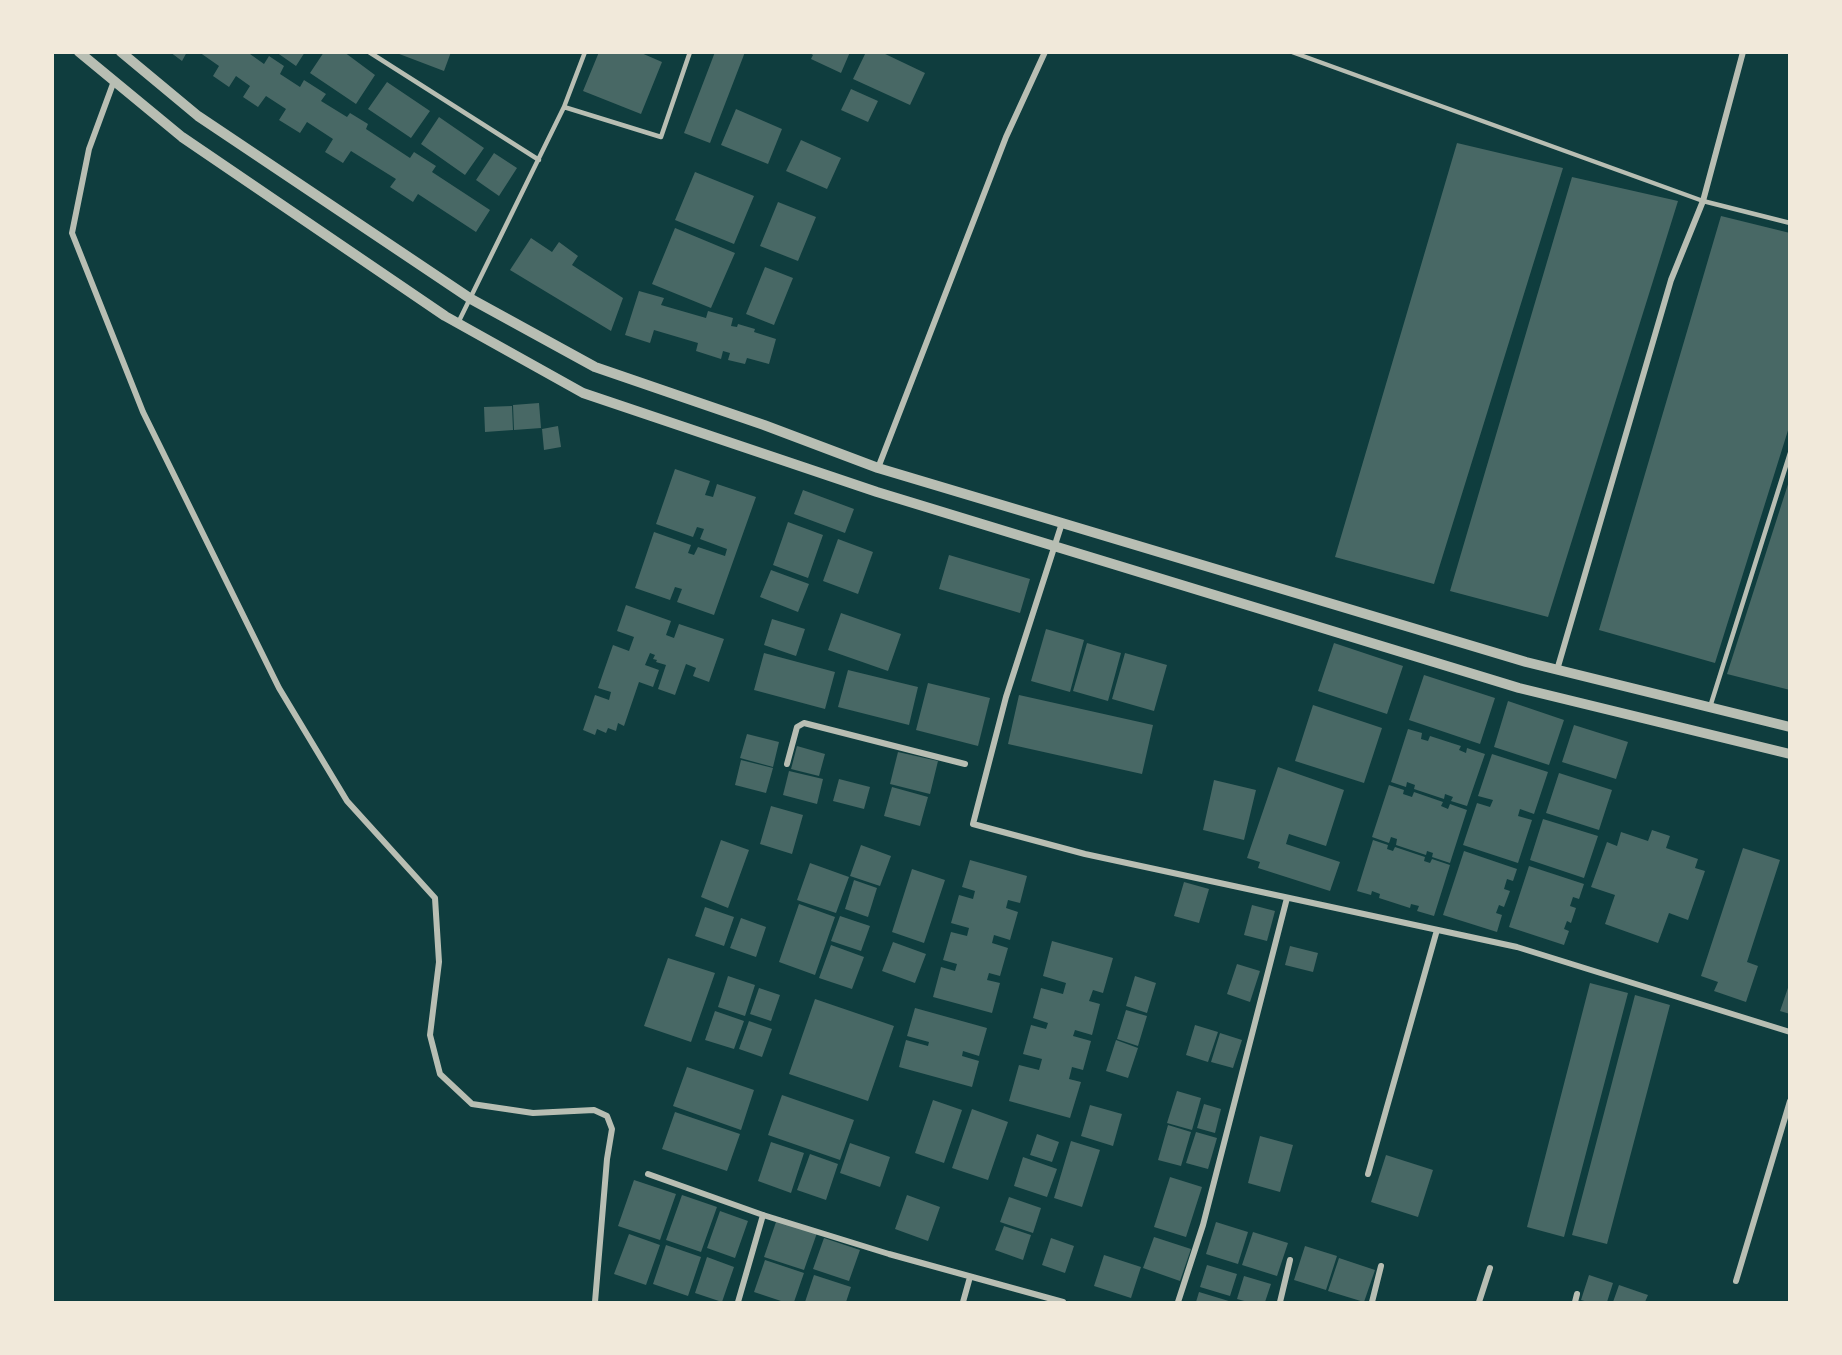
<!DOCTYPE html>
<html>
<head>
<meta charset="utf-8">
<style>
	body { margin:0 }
	#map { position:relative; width:1842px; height:1355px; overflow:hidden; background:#0f3d3e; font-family:Helvetica,sans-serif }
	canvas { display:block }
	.frame { position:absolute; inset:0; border:54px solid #f1e9da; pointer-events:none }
</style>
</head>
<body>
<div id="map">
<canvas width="1842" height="1355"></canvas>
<div class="frame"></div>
</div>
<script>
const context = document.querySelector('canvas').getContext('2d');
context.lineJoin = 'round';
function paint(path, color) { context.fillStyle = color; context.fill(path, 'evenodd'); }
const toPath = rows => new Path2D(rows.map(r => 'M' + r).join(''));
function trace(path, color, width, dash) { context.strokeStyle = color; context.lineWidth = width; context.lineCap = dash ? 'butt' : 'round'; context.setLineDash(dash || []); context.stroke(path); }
paint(toPath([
	[170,52,187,52,182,61],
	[199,52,251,52,250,54,264,64,269,56,284,66,280,74,300,87,304,80,326,94,321,101,347,117,350,113,368,124,366,129,410,158,414,152,436,166,432,172,490,210,476,232,418,194,413,202,390,187,396,179,351,151,343,163,325,152,333,139,307,122,300,133,279,120,286,109,266,96,258,107,243,97,250,86,236,76,229,87,213,76,219,66],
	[276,52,305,52,296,66],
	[324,52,344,52,375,75,356,104,310,73],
	[394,52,451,52,444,71],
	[599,52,639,52,662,62,641,114,583,91],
	[715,52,745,52,710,143,684,133],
	[808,52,850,52,841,73,811,59,813,55],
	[866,52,881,52,925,73,910,105,853,79],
	[387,82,430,111,411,138,368,109],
	[851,89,878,101,868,122,841,110],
	[736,109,782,129,768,164,721,145],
	[439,117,484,148,465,175,421,144],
	[801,140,841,158,827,189,786,171],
	[1457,143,1563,168,1434,584,1335,557],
	[494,153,517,168,499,196,476,180],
	[695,172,754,196,734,244,675,220],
	[1572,177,1678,201,1548,617,1450,591],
	[778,202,816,217,798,261,760,246],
	[1721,216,1790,233,1790,424,1715,663,1599,630],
	[675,228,735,253,711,308,652,284],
	[531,238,552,252,559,242,578,256,572,265,623,298,611,331,510,270],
	[765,267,793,278,774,325,746,314],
	[639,291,664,298,661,305,706,318,708,311,733,318,731,326,737,327,738,324,755,329,754,332,776,339,769,364,747,358,745,364,728,360,730,353,723,351,721,359,696,351,698,343,654,330,650,343,625,335],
	[539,403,541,428,514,430,513,405],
	[512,406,513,430,485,432,484,407],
	[558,426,561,447,544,450,542,429],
	[675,469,710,481,705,495,713,497,717,484,756,497,714,615,677,602,682,589,675,587,670,600,635,588,654,532,691,545,688,553,694,555,698,547,725,556,727,549,700,539,704,529,697,527,693,537,656,524],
	[1790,478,1790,690,1727,674],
	[803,490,854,509,845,533,794,514],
	[788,522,823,535,808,578,773,565],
	[838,539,873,552,858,594,823,581],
	[949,555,1030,579,1020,613,939,589],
	[771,570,809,584,798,612,760,597],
	[626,605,671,621,666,635,674,638,679,624,724,639,709,682,693,676,696,668,686,664,675,695,658,689,666,665,656,662,657,660,653,659,655,655,650,653,645,665,659,670,653,687,639,682,624,726,618,723,616,731,608,728,606,733,597,729,595,735,583,730,595,695,609,700,611,692,598,688,613,645,629,651,634,637,617,631],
	[841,613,901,634,888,671,828,650],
	[772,619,805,629,796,656,764,645],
	[1046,629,1084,640,1070,692,1031,681],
	[1087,643,1121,653,1108,701,1073,691],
	[1334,643,1403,666,1387,714,1318,691],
	[764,653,835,672,825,709,754,690],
	[1125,653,1167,665,1154,711,1112,699],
	[848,670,918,687,909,725,838,707],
	[1424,675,1495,698,1480,744,1409,720],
	[928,683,990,698,978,746,916,730],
	[1019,695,1153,725,1142,774,1008,744],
	[1508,701,1564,720,1549,765,1494,747],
	[1313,705,1382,728,1364,783,1295,761],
	[1574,725,1628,742,1616,779,1562,762],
	[1408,729,1422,733,1421,739,1428,741,1430,736,1461,746,1459,750,1466,753,1467,748,1485,754,1467,806,1451,801,1453,797,1445,794,1444,799,1414,789,1415,785,1407,782,1406,787,1391,782],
	[747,734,779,742,773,767,740,758],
	[797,746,825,754,819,776,791,769],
	[898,752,938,761,930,794,890,784],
	[1492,754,1548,772,1534,814,1520,809,1518,816,1532,820,1518,863,1463,845,1477,803,1490,807,1493,800,1478,796],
	[741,760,773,768,766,793,735,785],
	[1278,767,1344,790,1326,846,1289,834,1286,844,1340,862,1330,891,1258,868,1260,862,1247,858],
	[789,771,823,779,817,804,783,795],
	[1559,773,1612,790,1599,830,1546,813],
	[839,779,870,787,864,809,833,801],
	[1214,780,1256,790,1244,840,1203,830],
	[1389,785,1404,790,1403,794,1412,797,1414,792,1443,802,1441,806,1448,809,1450,804,1467,810,1450,863,1432,857,1433,853,1427,851,1426,855,1396,845,1397,839,1391,837,1389,843,1372,837],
	[892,787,928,797,920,826,884,816],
	[771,806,803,815,792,854,760,844],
	[1543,819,1598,836,1584,878,1530,860],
	[1652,830,1670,836,1666,848,1698,859,1695,868,1705,871,1688,920,1669,913,1658,943,1605,924,1615,895,1591,887,1607,842,1617,846,1621,832,1648,841],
	[721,840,749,850,728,908,701,897],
	[1373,840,1388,845,1387,849,1393,851,1395,847,1425,857,1424,861,1430,863,1432,859,1450,865,1434,916,1417,911,1419,906,1411,904,1410,908,1379,898,1380,894,1372,891,1371,895,1357,891],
	[861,845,891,856,880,886,850,876],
	[1743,848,1780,860,1747,962,1758,966,1746,1002,1714,991,1718,982,1701,976],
	[1464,851,1517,869,1513,881,1507,879,1504,889,1510,891,1504,907,1499,905,1496,913,1502,915,1497,932,1443,915],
	[970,860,1027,876,1020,903,1008,900,1006,908,1018,912,1010,940,994,935,992,943,1008,948,1000,976,989,973,987,980,1000,983,992,1013,933,997,941,967,955,971,957,964,943,960,951,932,967,936,969,928,951,923,959,895,973,899,975,891,962,887],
	[810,863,849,877,836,913,797,900],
	[1529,866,1584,884,1579,899,1573,897,1570,906,1576,908,1571,923,1567,921,1564,929,1569,931,1564,945,1509,927],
	[912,869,945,880,924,943,892,932],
	[854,880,877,888,868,917,845,909],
	[1184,882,1209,889,1199,923,1174,916],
	[799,904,835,917,815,975,779,962],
	[1252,905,1275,911,1267,941,1244,935],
	[705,907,734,917,724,946,695,936],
	[840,916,870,926,861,951,831,941],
	[741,918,766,927,756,957,730,948],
	[1052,941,1113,958,1103,993,1093,990,1089,1001,1100,1004,1092,1035,1075,1030,1073,1036,1091,1041,1083,1070,1072,1067,1069,1079,1081,1082,1070,1118,1009,1101,1019,1065,1039,1070,1042,1059,1023,1054,1031,1025,1046,1029,1048,1023,1033,1018,1041,988,1063,994,1066,983,1043,976],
	[893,942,926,954,915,983,882,971],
	[831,945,864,957,852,989,819,978],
	[1290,946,1318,953,1313,972,1285,965],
	[668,958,715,973,691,1042,644,1026],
	[1237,964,1260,971,1250,1002,1227,994],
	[728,976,755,985,745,1016,718,1007],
	[1135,976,1156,983,1147,1013,1126,1006],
	[1790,982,1790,1014,1780,1011],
	[1590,983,1628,993,1564,1237,1527,1227],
	[759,988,780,995,771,1021,750,1014],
	[1635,995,1670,1005,1607,1244,1572,1235],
	[815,999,894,1026,868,1101,789,1074],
	[915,1008,987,1028,979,1056,963,1051,962,1056,979,1061,972,1087,899,1067,906,1040,928,1046,929,1042,907,1036],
	[1126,1010,1147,1016,1138,1046,1117,1039],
	[715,1011,744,1021,734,1049,705,1040],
	[749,1021,772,1029,762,1057,739,1049],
	[1195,1025,1218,1032,1208,1062,1186,1055],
	[1220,1033,1242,1040,1233,1068,1211,1062],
	[1116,1040,1138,1048,1128,1078,1106,1071],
	[687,1067,754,1090,741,1130,673,1106],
	[1177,1091,1201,1098,1192,1130,1167,1123],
	[782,1095,854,1120,840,1160,768,1135],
	[933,1100,962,1110,944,1163,915,1153],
	[1204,1104,1221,1109,1215,1133,1197,1128],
	[1090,1105,1122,1114,1113,1146,1081,1136],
	[972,1109,1008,1122,988,1180,952,1168],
	[675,1112,740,1134,727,1171,662,1149],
	[1168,1125,1191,1132,1181,1166,1158,1160],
	[1196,1132,1217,1138,1208,1169,1186,1163],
	[1037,1134,1059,1142,1052,1162,1030,1155],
	[1260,1136,1293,1145,1280,1192,1248,1183],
	[1071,1141,1100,1150,1082,1207,1054,1198],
	[771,1142,804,1153,791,1193,758,1181],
	[850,1143,890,1157,880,1187,840,1173],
	[810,1154,838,1164,826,1200,797,1190],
	[1386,1155,1433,1170,1418,1217,1371,1202],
	[1023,1157,1057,1169,1047,1197,1014,1186],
	[1170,1177,1202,1187,1186,1237,1154,1227],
	[634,1180,676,1194,660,1240,618,1226],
	[682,1195,717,1207,701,1252,666,1240],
	[907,1195,940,1207,928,1241,895,1229],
	[1009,1197,1041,1208,1033,1233,1000,1222],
	[720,1211,748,1221,735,1258,707,1248],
	[777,1219,817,1233,804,1270,764,1257],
	[1216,1222,1248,1232,1238,1264,1206,1254],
	[1004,1226,1031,1235,1023,1260,995,1250],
	[1253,1232,1288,1243,1277,1276,1242,1265],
	[629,1234,660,1245,646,1285,614,1274],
	[1154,1237,1191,1249,1180,1281,1143,1268],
	[824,1238,860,1250,849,1281,813,1269],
	[1051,1238,1074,1246,1065,1273,1042,1265],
	[666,1245,701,1257,688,1296,653,1284],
	[1305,1246,1337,1256,1326,1290,1294,1280],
	[1104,1255,1141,1267,1131,1298,1094,1286],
	[707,1257,734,1267,722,1302,695,1293],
	[1339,1258,1375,1270,1364,1302,1328,1291],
	[765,1260,804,1273,794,1302,784,1302,754,1292],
	[1207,1265,1237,1274,1230,1296,1200,1287],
	[814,1275,851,1287,846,1302,805,1302],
	[1589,1275,1613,1283,1607,1302,1588,1302,1581,1300],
	[1244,1276,1271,1284,1265,1302,1248,1302,1237,1299],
	[1619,1285,1648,1295,1645,1302,1613,1302],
	[1199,1292,1232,1302,1196,1302]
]), '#486865');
trace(toPath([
	[369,52,539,160],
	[1292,52,1703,201,1790,223],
	[564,107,661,137,690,52],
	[458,323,564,107,585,52],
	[1710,707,1790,453]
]), '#b8beb3', 4.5);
trace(toPath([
	[114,81,89,149,72,233,143,412,279,688,347,801,435,898,439,962,430,1035,440,1074,472,1104,533,1113,594,1110,607,1116,612,1129,607,1159,595,1302],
	[878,468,1006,137,1045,52],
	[1062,523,1006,697,973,824,1085,854,1517,947,1790,1032],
	[1557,670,1671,280,1703,201,1743,52],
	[787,764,797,727,804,723,965,764],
	[648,1174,763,1215,889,1254,1063,1302],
	[1368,1174,1437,930],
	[1736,1281,1790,1101],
	[738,1302,763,1215],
	[963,1302,970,1277],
	[1178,1302,1203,1225,1287,898],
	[1280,1302,1290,1260],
	[1372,1302,1381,1266],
	[1479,1302,1490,1268],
	[1575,1302,1577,1294]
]), '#b8beb3', 6);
trace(toPath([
	[79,52,182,137,445,316,583,393,877,492,1519,688,1790,754],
	[121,52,198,116,471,299,595,367,764,425,878,468,1062,523,1526,662,1790,727]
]), '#b8beb3', 10);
</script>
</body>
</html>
